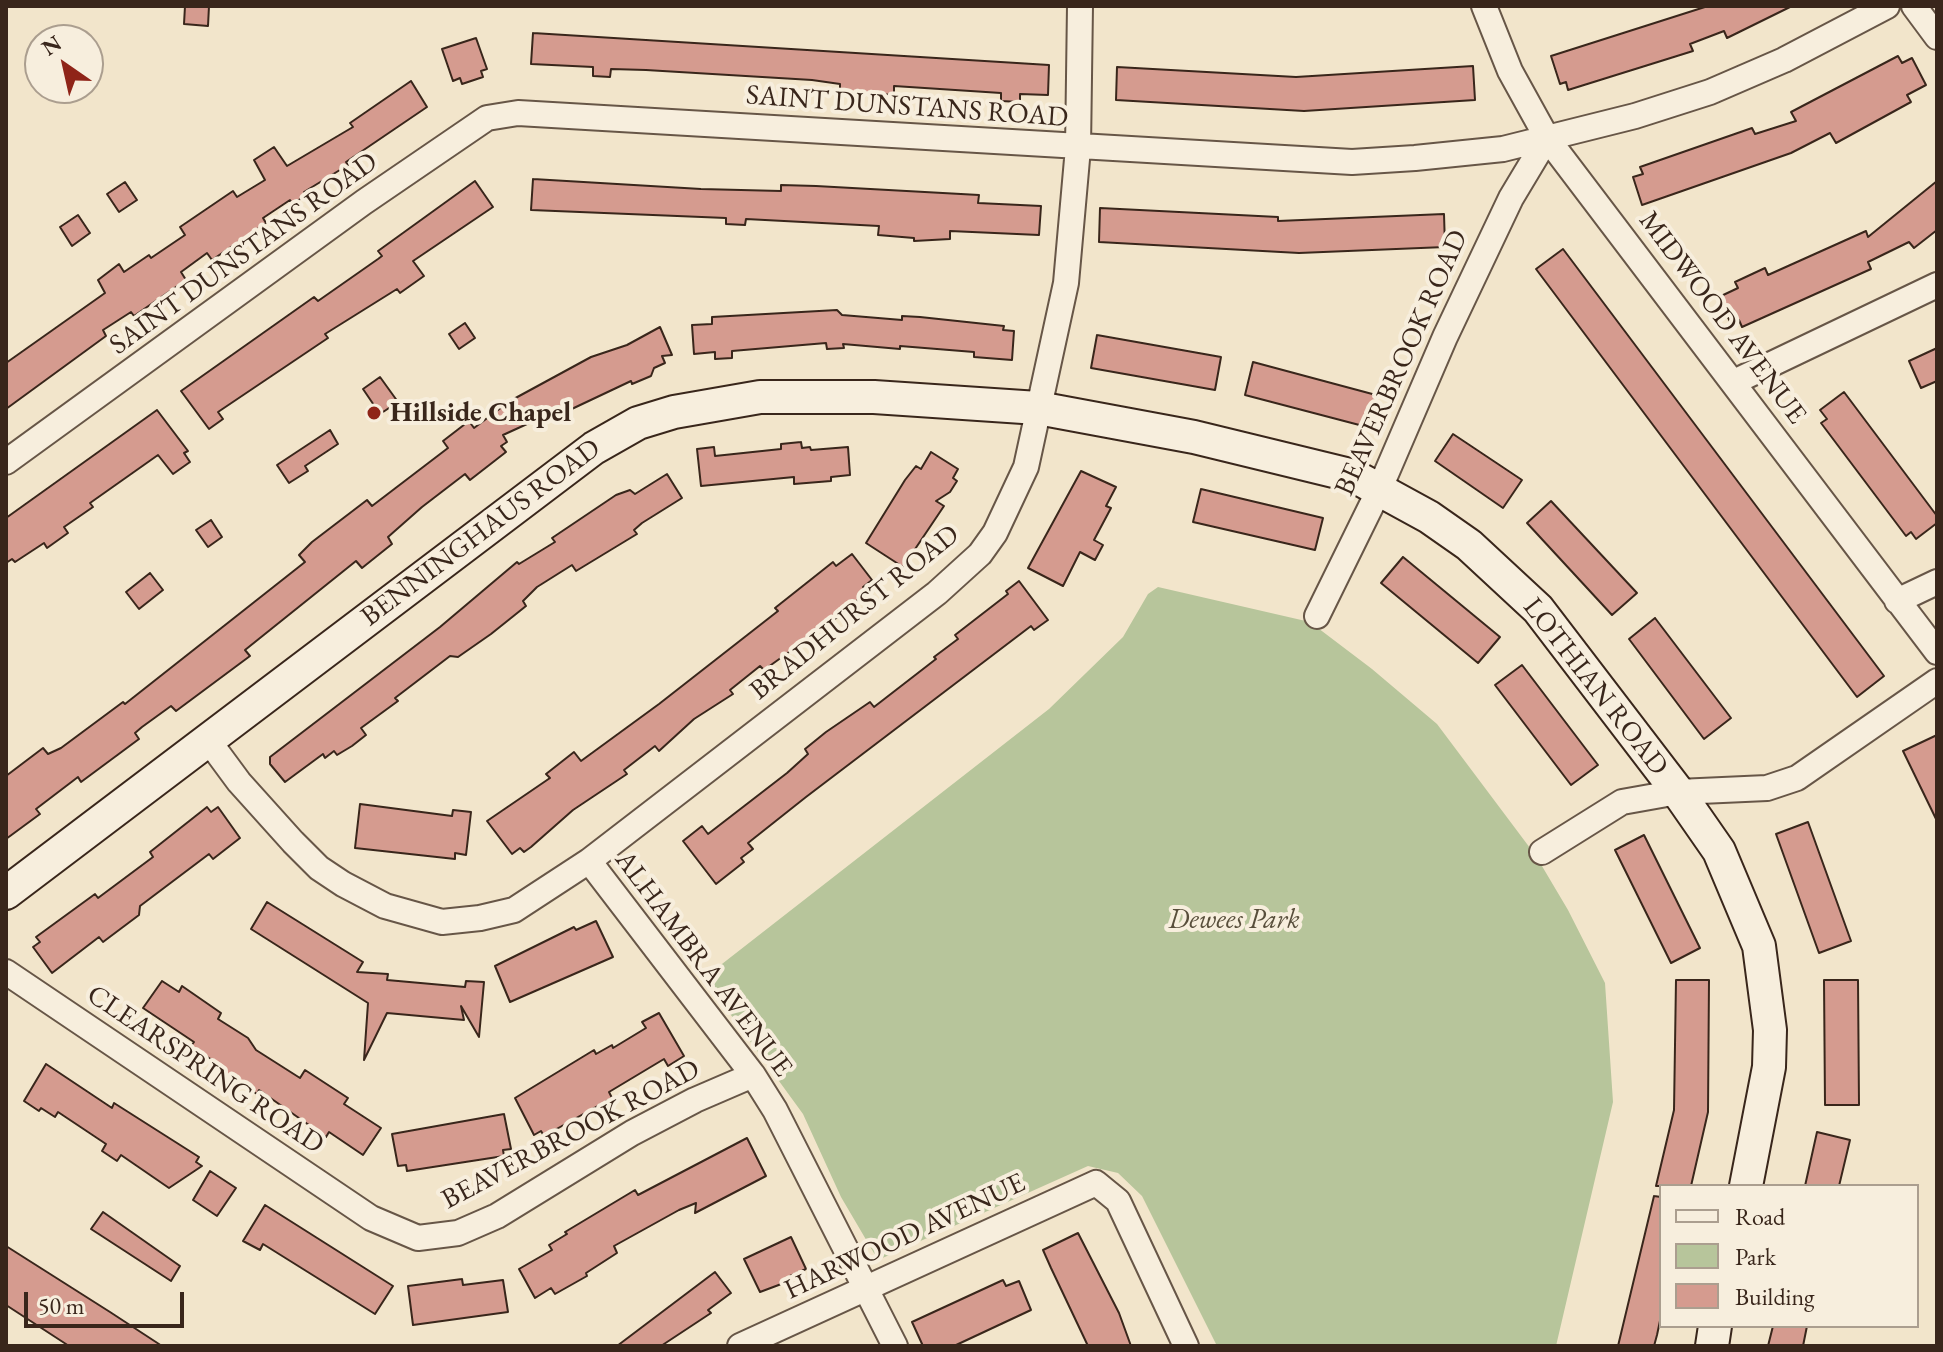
<!DOCTYPE html>
<html>
<head>
<meta charset="utf-8">
<style>
	body { margin:0 }
	#map { position:relative; width:1943px; height:1352px; overflow:hidden; background:#f2e5cb; font-family:"EB Garamond",serif }
	canvas { display:block }
	.frame { position:absolute; inset:0; border:8px solid #39261b; pointer-events:none }
	.legend { position:absolute; left:1659px; top:1184px; width:260px; height:144px; box-sizing:border-box; background:#f7eedd; border:2px solid #ab9e8f; margin:0; padding:10px 14px; list-style:none; font-size:24px; color:#39261b }
	.legend li { display:flex; align-items:center; gap:16px; height:40px }
	.legend b { width:40px; border:2px solid #ab9e8f }
	.north { position:absolute; left:24px; top:24px; width:80px; height:80px; box-sizing:border-box; background:#f7eedd; border:2px solid #ab9e8f; border-radius:50%; rotate:326deg; font-size:22px; font-weight:700; line-height:32px; text-align:center; color:#39261b }
	.north::after { content:''; display:block; margin:auto; width:28px; height:36px; background:#8f2418; clip-path:polygon(50% 0,100% 100%,50% 72%,0 100%) }
	.scale { position:absolute; left:24px; top:1292px; width:160px; height:36px; box-sizing:border-box; border:4px solid #39261b; border-top:0; padding-left:10px; font-size:24px; line-height:28px; white-space:nowrap; color:#39261b; -webkit-text-stroke:6px #f7eedd; paint-order:stroke }
</style>
</head>
<body>
<div id="map">
<canvas width="1943" height="1352"></canvas>
<div class="frame"></div>
<ul class="legend">
<li><b style="height:10px;background:#f7eedd"></b>Road</li>
<li><b style="height:22px;background:#b7c59b"></b>Park</li>
<li><b style="height:22px;background:#d59b8f"></b>Building</li>
</ul>
<div class="north">N</div>
<div class="scale">50 m</div>
</div>
<script>
const context = document.querySelector('canvas').getContext('2d');
context.lineJoin = 'round';
function paint(path, color) { context.fillStyle = color; context.fill(path, 'evenodd'); }
const toPath = rows => new Path2D(rows.map(r => 'M' + r).join(''));
function trace(path, color, width, dash) { context.strokeStyle = color; context.lineWidth = width; context.lineCap = dash ? 'butt' : 'round'; context.setLineDash(dash || []); context.stroke(path); }
function drawText(font, color, halo, rows, align = 'center') {
  context.font = font + ' "EB Garamond",serif'; context.lineWidth = 8; context.setLineDash([]); context.textBaseline = 'middle'; context.strokeStyle = halo; context.fillStyle = color; for (const [text, x, y, turn = 0] of rows) {
    context.save(); context.translate(x, y); context.rotate((+turn || 0) * Math.PI / 180); context.textAlign = isNaN(turn) ? turn : align; if (halo) context.strokeText(text, 0, 0); context.fillText(text, 0, 0); context.restore();
  }
}
paint(toPath([
	[1158,587,1310,622,1372,669,1437,724,1536,856,1568,910,1605,983,1613,1102,1556,1346,1217,1346,1142,1196,1118,1173,1088,1166,878,1260,841,1197,803,1114,704,978,1049,709,1123,637,1148,594]
]), '#b7c59b');
const building = toPath([
	[185,6,209,6,208,26,184,24,185,6],
	[1708,6,1792,6,1727,38,1724,31,1690,44,1693,51,1568,90,1566,82,1560,84,1551,56,1708,6],
	[533,33,1049,65,1048,95,1020,94,1020,102,1001,101,1001,93,894,86,894,95,840,91,840,84,812,80,646,70,611,69,610,77,593,76,593,67,531,64,533,33],
	[476,38,487,69,481,71,483,77,462,84,460,78,453,81,442,49,476,38],
	[1898,56,1902,63,1912,58,1926,85,1907,95,1911,102,1836,143,1830,133,1791,153,1642,205,1633,177,1643,174,1640,167,1752,128,1755,134,1796,121,1791,112,1898,56],
	[1473,66,1475,100,1304,111,1116,100,1117,67,1296,77,1473,66],
	[411,81,427,107,346,162,348,165,304,192,306,195,293,204,290,200,263,218,266,223,212,260,207,253,181,272,186,280,134,316,131,312,103,330,106,336,6,409,6,363,105,293,98,280,119,264,124,272,149,255,151,258,185,235,180,227,233,191,237,197,265,180,254,160,274,147,287,166,353,127,350,123,411,81],
	[533,179,701,189,781,191,781,185,816,186,979,195,978,203,1041,206,1039,235,950,231,950,239,914,241,914,238,878,235,879,226,746,219,745,225,726,224,726,218,531,210,533,179],
	[475,181,493,207,413,261,424,276,400,293,397,289,325,334,328,338,218,412,223,419,209,429,181,391,314,297,318,301,378,259,382,256,378,251,475,181],
	[1937,181,1937,230,1914,248,1909,242,1868,262,1871,269,1742,327,1739,320,1731,324,1719,297,1738,288,1735,282,1765,268,1768,275,1866,231,1868,237,1937,181],
	[125,182,137,200,119,212,107,194,125,182],
	[1100,208,1278,217,1278,221,1444,214,1445,247,1299,253,1099,242,1100,208],
	[78,215,90,233,72,246,60,227,78,215],
	[1563,249,1884,676,1857,697,1536,269,1563,249],
	[837,310,842,315,902,320,902,316,920,317,1004,326,1003,330,1014,331,1012,360,974,357,974,352,900,346,900,349,843,344,844,348,827,349,826,343,732,351,732,358,715,359,715,352,694,354,692,325,712,324,712,317,837,310],
	[465,323,475,338,459,349,449,334,465,323],
	[660,327,672,355,662,356,665,363,654,368,651,376,632,384,631,381,540,424,538,419,503,435,507,442,501,446,506,452,470,480,465,474,422,507,388,537,392,544,362,568,356,561,245,650,250,656,176,711,171,706,142,727,135,733,139,739,81,782,78,777,36,809,40,814,6,839,6,776,43,748,48,754,61,748,123,702,125,704,305,562,299,555,312,542,367,500,372,506,448,448,443,441,469,421,474,428,510,401,591,357,627,345,660,327],
	[1097,335,1221,357,1215,390,1091,368,1097,335],
	[1937,348,1937,381,1921,388,1909,361,1937,348],
	[1253,362,1376,395,1367,427,1245,395,1253,362],
	[380,377,398,402,380,414,363,389,380,377],
	[1844,392,1937,516,1937,523,1916,539,1911,532,1906,536,1821,423,1827,419,1820,410,1844,392],
	[157,410,188,451,184,453,190,462,173,474,158,455,90,503,93,507,64,527,68,533,47,548,44,543,15,562,12,559,6,563,6,518,157,410],
	[330,430,338,444,305,466,308,471,289,483,277,465,330,430],
	[1453,434,1522,480,1503,508,1435,461,1453,434],
	[801,442,802,448,810,447,811,450,848,447,850,475,831,477,831,481,794,484,794,477,701,486,697,449,714,447,715,456,781,449,781,444,801,442],
	[931,452,958,469,953,478,957,481,950,492,936,501,944,506,903,567,866,543,905,480,916,466,921,469,931,452],
	[1081,471,1116,487,1106,506,1111,508,1094,540,1103,545,1095,560,1080,552,1063,586,1028,568,1081,471],
	[667,474,682,498,642,523,634,530,637,534,576,571,572,565,537,587,523,601,526,606,491,634,458,657,450,656,395,698,398,701,361,728,366,735,352,746,337,755,334,751,325,758,323,754,285,782,270,764,270,757,440,627,517,562,519,564,555,542,552,538,616,495,630,490,635,494,667,474],
	[1201,489,1323,518,1315,550,1193,522,1201,489],
	[1551,501,1637,593,1612,615,1527,523,1551,501],
	[211,520,222,537,208,547,196,530,211,520],
	[852,554,872,580,863,587,867,591,846,611,764,670,760,666,730,690,733,694,694,719,659,751,655,746,624,770,627,774,573,810,531,847,524,852,520,848,512,854,487,821,550,778,546,774,574,752,581,761,659,704,778,611,775,608,833,562,836,566,852,554],
	[1403,557,1500,637,1478,663,1381,583,1403,557],
	[150,573,163,590,139,609,126,592,150,573],
	[1019,581,1048,620,1034,630,1031,626,806,797,748,843,753,849,741,858,744,862,716,884,683,841,702,826,708,834,787,773,808,754,805,749,826,732,870,702,874,707,936,659,934,657,958,639,955,635,1008,594,1006,591,1019,581],
	[1655,618,1731,718,1704,739,1629,639,1655,618],
	[1522,665,1598,765,1571,785,1495,685,1522,665],
	[1937,735,1937,821,1903,751,1937,735],
	[360,804,452,816,453,810,471,812,466,855,455,853,455,859,355,848,360,804],
	[207,807,211,812,218,807,240,838,213,859,209,854,140,906,139,915,103,942,99,937,52,973,33,947,40,942,36,937,95,894,98,898,153,857,150,852,207,807],
	[1808,822,1851,941,1819,953,1776,834,1808,822],
	[1644,835,1700,948,1671,963,1615,850,1644,835],
	[267,902,363,962,357,972,388,974,387,980,465,987,466,981,484,982,479,1037,461,1006,464,1020,387,1013,364,1060,368,1003,251,929,267,902],
	[596,921,613,957,510,1002,495,966,574,927,576,930,596,921],
	[1676,980,1709,980,1708,1112,1691,1186,1656,1186,1674,1110,1676,980],
	[1824,980,1858,980,1859,1105,1825,1105,1824,980],
	[162,981,179,992,182,986,221,1013,218,1019,248,1038,256,1050,300,1078,305,1070,348,1098,344,1104,381,1128,363,1155,329,1132,326,1137,259,1090,257,1094,219,1069,221,1066,191,1046,194,1042,143,1008,162,981],
	[659,1013,684,1056,668,1066,664,1059,609,1092,612,1098,544,1136,541,1131,534,1135,515,1098,594,1050,596,1054,612,1045,613,1048,646,1028,642,1022,659,1013],
	[46,1064,112,1108,114,1103,199,1157,196,1162,202,1166,169,1188,121,1155,117,1161,102,1151,106,1144,58,1112,55,1117,41,1108,39,1111,24,1101,46,1064],
	[504,1114,511,1149,503,1150,504,1156,407,1171,406,1165,398,1166,392,1134,504,1114],
	[1817,1132,1850,1140,1839,1186,1805,1186,1817,1132],
	[747,1138,766,1176,695,1213,696,1203,679,1210,614,1246,617,1253,586,1273,587,1276,555,1294,551,1288,535,1298,519,1269,552,1250,549,1245,567,1234,565,1232,635,1190,638,1195,747,1138],
	[210,1171,236,1188,217,1216,193,1200,210,1171],
	[1654,1196,1661,1197,1661,1316,1657,1335,1654,1346,1618,1346,1654,1196],
	[265,1205,393,1286,375,1314,263,1244,260,1250,243,1241,265,1205],
	[103,1212,180,1266,171,1281,91,1229,103,1212],
	[1078,1233,1119,1313,1131,1346,1088,1346,1051,1268,1043,1250,1078,1233],
	[791,1237,806,1269,790,1276,792,1280,760,1292,744,1259,791,1237],
	[6,1246,110,1312,162,1346,69,1346,6,1305,6,1246],
	[715,1272,731,1293,708,1310,711,1313,661,1346,617,1346,715,1272],
	[462,1279,463,1285,503,1280,508,1312,413,1325,408,1286,462,1279],
	[1003,1280,1006,1286,1019,1281,1031,1310,954,1346,923,1346,912,1322,1003,1280],
	[1773,1326,1807,1326,1803,1346,1768,1346,1773,1326]
]);
paint(building, '#d59b8f');
trace(building, '#39261b', 2);
const street = toPath([
	[1484,6,1510,71,1547,138,1937,652],
	[1914,6,1937,37],
	[1734,382,1937,285],
	[6,462,364,202,487,118,518,113,1352,162,1415,158,1503,149,1635,116,1710,92,1784,60,1887,6],
	[1897,601,1937,582],
	[1317,616,1380,488,1445,337,1511,198,1547,138],
	[208,740,239,782,293,842,319,868,343,884,385,906,442,922,480,918,514,910,589,861,937,593,980,554,995,533,1026,467,1066,283,1078,148,1080,6],
	[1542,852,1622,802,1678,792,1767,788,1797,778,1937,681],
	[589,861,753,1075,775,1110,895,1346],
	[6,972,371,1218,418,1238,458,1233,497,1216,632,1133,695,1100,753,1075],
	[740,1346,1096,1183,1118,1201,1186,1346]
]);
const secondary = toPath([
	[6,893,594,448,638,423,674,412,760,397,874,397,1038,408,1194,437,1354,476,1429,517,1469,545,1538,609,1678,792,1719,851,1759,946,1770,1030,1769,1067,1746,1186],
	[1712,1346,1715,1326]
]);
trace(street, '#675647', 28);
trace(secondary, '#39261b', 36);
trace(street, '#f7eedd', 24);
trace(secondary, '#f7eedd', 32);
for (const [x, y, r, color] of [
	[374,413,8,"#8f2418"]
]) { const dot = new Path2D(); dot.arc(x, y, r, 0, 2 * Math.PI); context.fillStyle = color; context.fill(dot); trace(dot, '#f7eedd', 3); }
drawText('28px', '#39261b', '#f7eedd', [
	["SAINT DUNSTANS ROAD",907,107,4],
	["SAINT DUNSTANS ROAD",244,254,-36],
	["MIDWOOD AVENUE",1722,318,53],
	["BEAVERBROOK ROAD",1402,363,-66],
	["BENNINGHAUS ROAD",481,533,-37],
	["BRADHURST ROAD",855,613,-39],
	["LOTHIAN ROAD",1595,687,52],
	["ALHAMBRA AVENUE",703,964,53],
	["CLEARSPRING ROAD",205,1070,34],
	["BEAVERBROOK ROAD",571,1135,-28],
	["HARWOOD AVENUE",905,1237,-25]
]);
drawText('bold 28px', '#39261b', '#f7eedd', [
	["Hillside Chapel",390,413]
], 'left');
drawText('italic 28px', '#584e3b', '#f7eedd', [
	["Dewees Park",1234,920]
]);
</script>
</body>
</html>
